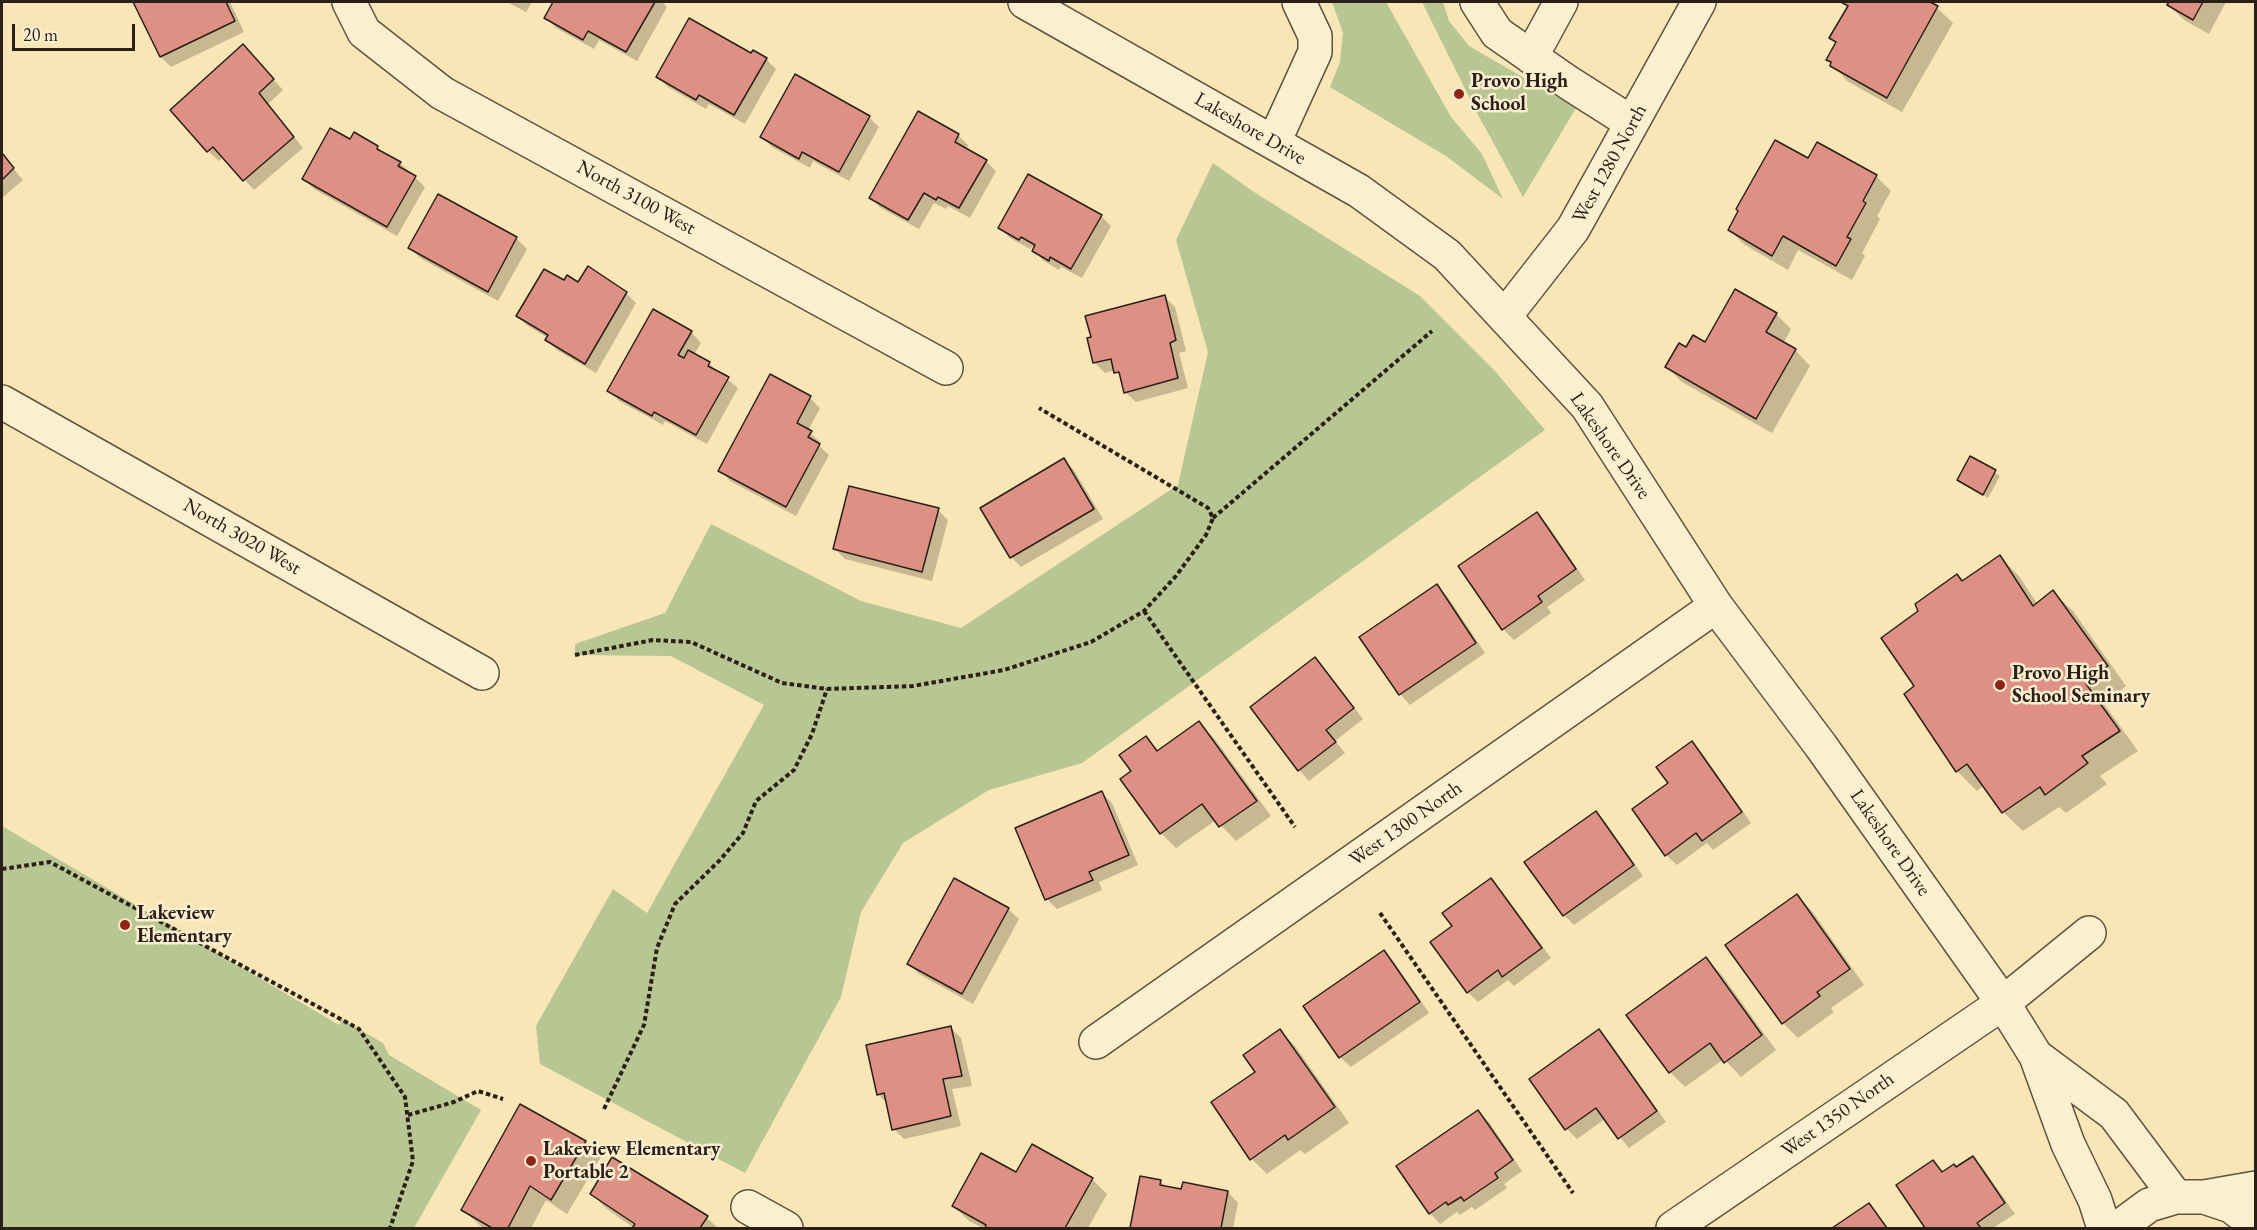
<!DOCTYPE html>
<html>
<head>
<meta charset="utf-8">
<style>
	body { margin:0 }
	#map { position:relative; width:2257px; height:1230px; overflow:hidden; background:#f9e6b6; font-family:"EB Garamond",serif }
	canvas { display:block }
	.frame { position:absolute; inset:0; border:3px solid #2a2018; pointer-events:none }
	.scale { position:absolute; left:12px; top:24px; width:123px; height:27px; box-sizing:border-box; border:3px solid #2a2018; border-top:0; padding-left:8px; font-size:18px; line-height:21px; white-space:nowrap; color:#2a2018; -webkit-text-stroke:4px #fbefd0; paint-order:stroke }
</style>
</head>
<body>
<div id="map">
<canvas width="2257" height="1230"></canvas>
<div class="frame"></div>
<div class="scale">20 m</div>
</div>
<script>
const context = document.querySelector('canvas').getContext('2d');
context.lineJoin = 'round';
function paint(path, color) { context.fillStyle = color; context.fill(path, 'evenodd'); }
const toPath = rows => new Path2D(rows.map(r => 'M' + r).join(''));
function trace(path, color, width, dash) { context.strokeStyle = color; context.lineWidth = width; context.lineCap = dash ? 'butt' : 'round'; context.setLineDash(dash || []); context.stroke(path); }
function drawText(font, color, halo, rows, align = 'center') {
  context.font = font + ' "EB Garamond",serif'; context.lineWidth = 5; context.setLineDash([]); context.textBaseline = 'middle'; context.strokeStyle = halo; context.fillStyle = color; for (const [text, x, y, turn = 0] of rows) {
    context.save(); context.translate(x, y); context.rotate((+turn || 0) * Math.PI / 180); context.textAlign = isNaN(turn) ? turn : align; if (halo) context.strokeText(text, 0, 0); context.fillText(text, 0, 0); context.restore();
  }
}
paint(toPath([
	[1332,2,1386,2,1451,117,1482,154,1503,199,1446,156,1330,87,1340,62,1343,33],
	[1422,2,1443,2,1449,21,1469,46,1576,108,1523,197,1477,113],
	[1213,163,1254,192,1420,296,1495,371,1545,430,1082,763,989,790,903,843,861,912,841,997,745,1173,540,1064,536,1026,613,889,647,913,764,705,671,656,575,655,575,644,665,613,711,524,861,601,961,628,1178,485,1208,352,1176,240],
	[2,826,339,1025,342,1019,383,1043,389,1055,481,1110,414,1228,2,1228]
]), '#b7c693');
paint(toPath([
	[135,2,230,2,244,32,171,67,161,57],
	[507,2,532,2,526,12],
	[555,2,662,2,667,7,637,61,599,40,594,49,556,28,546,17],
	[1843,2,1927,2,1937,8,1953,23,1902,112,1847,81,1828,59,1837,44,1831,38,1849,7],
	[2159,2,2226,2,2209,34,2184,20,2168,4],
	[752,55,766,59,776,69,745,124,709,104,706,109,668,87,658,77],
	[253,57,283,90,268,104,303,148,254,190,223,156,219,161,208,151],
	[869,117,879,127,849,181,813,161,810,168,772,147,762,137],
	[958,135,968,145,966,150,986,161,996,171,970,218,948,206,946,209,934,203,919,229,881,208,871,198],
	[377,147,385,155,400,163,425,187,397,236,314,189,303,178],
	[2,155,23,180,2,198],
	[1809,160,1876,176,1891,191,1877,216,1880,219,1862,253,1865,256,1852,280,1798,250,1788,270,1745,245,1729,230],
	[438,196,517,239,527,249,498,301,420,258,410,248],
	[1101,216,1111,226,1082,278,1061,267,1059,270,1044,261,1034,251,1035,249,1032,247,1030,249,1010,238,1000,228],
	[564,282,626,293,636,303,596,373,557,350,547,340,548,338,528,326,518,316],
	[1165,297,1175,307,1186,351,1179,353,1188,388,1136,402,1125,392,1122,379,1115,370,1105,373,1094,362,1092,338],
	[1776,314,1791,329,1783,344,1795,350,1810,366,1772,433,1682,382,1667,367,1687,349,1706,344],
	[691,332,701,343,694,355,709,364,738,388,707,444,665,421,663,425,619,401,609,391],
	[810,398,820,408,808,431,821,443,819,446,829,455,796,516,730,481,720,470],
	[1971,458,2000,476,1988,498,1959,480],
	[1064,460,1074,470,1103,519,1021,567,1011,557],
	[938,510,948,520,932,581,845,559,835,549],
	[1537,514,1547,524,1585,580,1547,607,1551,613,1514,640,1503,629,1460,566],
	[2000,557,2019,576,2038,605,2053,592,2073,611,2126,686,2104,704,2138,751,2100,776,2107,784,2066,813,2059,807,2023,831,2003,812,1984,785,1977,791,1957,771,1906,694,1916,686,1920,612,1957,576,1963,582],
	[1436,586,1447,596,1485,653,1410,705,1400,694,1361,637],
	[1315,659,1325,669,1363,719,1335,741,1345,753,1309,781,1299,770],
	[1199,723,1214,738,1271,816,1236,841,1216,820,1176,848,1161,833,1122,779,1133,771,1146,738,1160,752],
	[1692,743,1702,753,1751,823,1713,850,1707,843,1677,865,1666,855,1670,784],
	[1102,793,1112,803,1138,865,1099,882,1102,890,1057,909,1047,899],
	[1595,813,1606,823,1643,876,1574,925,1564,915],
	[1490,880,1501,890,1551,958,1514,986,1508,980,1478,1002,1468,992,1454,926],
	[1797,896,1812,911,1864,985,1831,1008,1834,1012,1798,1038,1783,1023],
	[1008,909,1019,919,973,1004,919,974,909,964],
	[1384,952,1394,962,1429,1013,1351,1067,1340,1057],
	[1706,959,1721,974,1776,1050,1741,1077,1724,1059,1685,1087,1670,1072],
	[951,1028,961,1038,972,1086,952,1089,961,1126,904,1139,894,1129,888,1104,878,1094],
	[1280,1031,1295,1046,1349,1123,1305,1154,1300,1150,1267,1174,1252,1159,1257,1072],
	[1598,1031,1609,1041,1666,1122,1629,1148,1605,1119,1577,1139,1567,1129,1531,1079],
	[1478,1111,1489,1122,1522,1171,1504,1184,1507,1188,1475,1210,1472,1207,1460,1215,1457,1212,1440,1224,1430,1213,1398,1166],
	[585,1142,601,1157,567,1214,546,1200,531,1228,483,1228,463,1210],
	[1973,1158,1983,1168,2015,1214,1993,1228,1927,1228,1898,1186,1933,1162,1944,1172,1957,1169],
	[1141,1178,1160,1181,1167,1188,1182,1191,1228,1192,1238,1203,1233,1228,1131,1228],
	[1092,1179,1107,1194,1088,1228,983,1228,969,1221,954,1206],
	[592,1194,707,1218,718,1228,634,1228,607,1209],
	[1869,1205,1888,1228,1835,1228]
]), '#0003');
const building = toPath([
	[133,2,226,2,235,21,160,57,133,2],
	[553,2,655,2,626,52,588,31,583,40,544,18,553,2],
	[1841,2,1930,2,1938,6,1887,98,1830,66,1831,62,1826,60,1836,42,1829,38,1848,6,1841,2],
	[2169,2,2203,2,2193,20,2167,5,2169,2],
	[689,18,751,53,753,50,767,58,734,115,699,95,696,100,656,77,689,18],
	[243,44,274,79,259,93,294,137,243,181,213,147,207,152,170,110,243,44],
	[795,74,870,116,839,172,802,152,799,159,760,137,795,74],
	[918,111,959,134,955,142,987,160,959,208,938,197,936,200,924,193,908,220,869,198,918,111],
	[330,128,350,139,354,132,378,146,377,149,401,162,398,166,416,176,387,227,302,179,330,128],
	[1775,140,1808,158,1817,142,1877,175,1863,201,1866,203,1847,237,1851,239,1836,266,1783,236,1772,256,1728,230,1738,211,1736,209,1775,140],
	[2,153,14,168,2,180,2,153],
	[1028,174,1102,215,1071,269,1050,257,1049,261,1032,251,1035,245,1021,237,1019,240,998,228,1028,174],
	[438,194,517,237,488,292,408,248,438,194],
	[588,266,627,292,585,364,545,340,548,335,516,316,544,269,564,280,567,275,578,282,588,266],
	[1735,289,1777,313,1766,332,1796,349,1756,419,1665,367,1679,343,1686,347,1693,335,1705,342,1735,289],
	[1165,295,1176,340,1170,343,1178,378,1124,393,1119,372,1114,373,1111,359,1093,363,1087,338,1091,337,1085,316,1165,295],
	[653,309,692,331,678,355,684,358,688,350,710,362,708,366,729,377,696,435,654,412,652,416,607,391,653,309],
	[770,374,811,396,797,423,812,431,808,437,820,444,786,507,718,471,770,374],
	[1970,456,1996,470,1983,495,1957,480,1970,456],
	[1064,458,1094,509,1010,558,980,508,1064,458],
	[849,486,939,508,922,572,833,549,849,486],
	[1537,512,1576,569,1538,596,1542,602,1502,630,1458,566,1537,512],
	[2000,555,2033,606,2053,590,2108,666,2086,684,2120,731,2082,756,2088,763,2045,795,2040,787,2002,813,1967,764,1956,772,1904,694,1914,686,1881,638,1918,611,1915,604,1957,574,1962,581,2000,555],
	[1437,584,1476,643,1399,695,1359,637,1437,584],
	[1315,657,1354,708,1326,730,1336,742,1298,771,1250,707,1315,657],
	[1199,721,1257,801,1219,827,1202,804,1160,834,1120,779,1131,771,1119,755,1146,736,1157,751,1199,721],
	[1692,741,1742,812,1702,841,1696,833,1665,856,1632,809,1668,783,1656,767,1692,741],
	[1102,791,1129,855,1089,872,1093,880,1045,900,1015,828,1102,791],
	[1596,811,1634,865,1563,916,1524,862,1596,811],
	[954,878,1009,908,962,994,907,964,954,878],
	[1491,878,1542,948,1502,977,1498,970,1467,993,1430,942,1452,926,1442,913,1491,878],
	[1797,894,1850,969,1817,992,1820,996,1782,1024,1725,945,1797,894],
	[1384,950,1420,1002,1339,1058,1303,1006,1384,950],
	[1706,957,1762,1035,1724,1063,1710,1043,1669,1073,1626,1015,1706,957],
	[951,1026,962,1076,943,1079,951,1116,892,1130,884,1093,877,1095,866,1045,951,1026],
	[1280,1029,1335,1107,1288,1140,1285,1135,1250,1160,1211,1102,1255,1072,1243,1055,1280,1029],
	[1599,1029,1657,1111,1618,1139,1596,1108,1565,1130,1529,1079,1599,1029],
	[520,1104,586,1141,551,1200,530,1186,508,1228,492,1228,461,1210,520,1104],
	[1478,1110,1513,1160,1495,1173,1498,1178,1464,1201,1461,1197,1448,1205,1446,1202,1429,1214,1396,1166,1478,1110],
	[1032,1144,1093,1178,1065,1228,985,1228,986,1225,952,1206,981,1153,1016,1172,1032,1144],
	[1973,1156,2005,1203,1977,1223,1981,1228,1925,1228,1896,1185,1933,1160,1942,1172,1954,1164,1956,1167,1973,1156],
	[612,1157,708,1216,700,1228,632,1228,635,1224,590,1194,612,1157],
	[1140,1176,1161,1180,1160,1185,1181,1189,1183,1182,1228,1191,1221,1228,1130,1228,1140,1176],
	[1869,1203,1887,1228,1832,1228,1869,1203]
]);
paint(building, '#de9084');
trace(building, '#2a2018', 1.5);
const minor = toPath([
	[349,2,364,32,442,93,946,368],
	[1025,2,1359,191,1447,255,1587,406,1716,606,1821,746,2003,1003,2036,1056,2068,1144,2095,1200,2104,1228],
	[1477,2,1497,33,1569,83,1632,123],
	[1531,57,1561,2],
	[1274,142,1315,52,1315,36,1299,2],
	[1505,316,1573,229,1699,2],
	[2,402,482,673],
	[1096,1042,1716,606],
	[2036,1056,2114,1114,2176,1197],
	[2204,1197,2256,1188],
	[748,1207,786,1228],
	[1673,1228,2003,1003,2089,933],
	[2121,1228,2126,1222,2149,1205,2176,1197,2204,1197,2231,1206,2256,1225]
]);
trace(minor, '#5e5240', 36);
trace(toPath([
	[1213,518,1432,331],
	[1144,611,1295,827],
	[575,655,653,640,691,642,782,683,827,689,913,686,1004,670,1091,642,1144,611,1176,576,1206,535,1213,518,1208,508,1039,408],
	[2,869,50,862,359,1029,405,1097,413,1161,390,1228],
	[1380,913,1573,1193],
	[604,1109,644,1025,657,948,675,904,720,860,743,833,756,801,794,770,812,734,827,689],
	[408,1115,454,1102,478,1091,503,1099]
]), '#2a2018', 4, [4.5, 3]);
trace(minor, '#fbefd0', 33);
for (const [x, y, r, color] of [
	[1459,94,6,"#8f2418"],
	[2000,685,6,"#8f2418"],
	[125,925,6,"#8f2418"],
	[531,1161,6,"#8f2418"]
]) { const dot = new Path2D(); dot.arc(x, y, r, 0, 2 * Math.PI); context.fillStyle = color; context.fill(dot); trace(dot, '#fbefd0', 2); }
drawText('bold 20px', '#2a2018', '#fbefd0', [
	["Provo High",1471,82],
	["School",1471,105],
	["Provo High",2012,674],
	["School Seminary",2012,697],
	["Lakeview",137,914],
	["Elementary",137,937],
	["Lakeview Elementary",543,1150],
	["Portable 2",543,1173]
], 'left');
drawText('20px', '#2a2018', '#fbefd0', [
	["Lakeshore Drive",1250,129,30],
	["West 1280 North",1610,164,-61],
	["North 3100 West",636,198,29],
	["Lakeshore Drive",1610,446,55],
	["North 3020 West",242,537,30],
	["West 1300 North",1406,824,-35],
	["Lakeshore Drive",1890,843,55],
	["West 1350 North",1838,1115,-35]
]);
</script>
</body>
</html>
